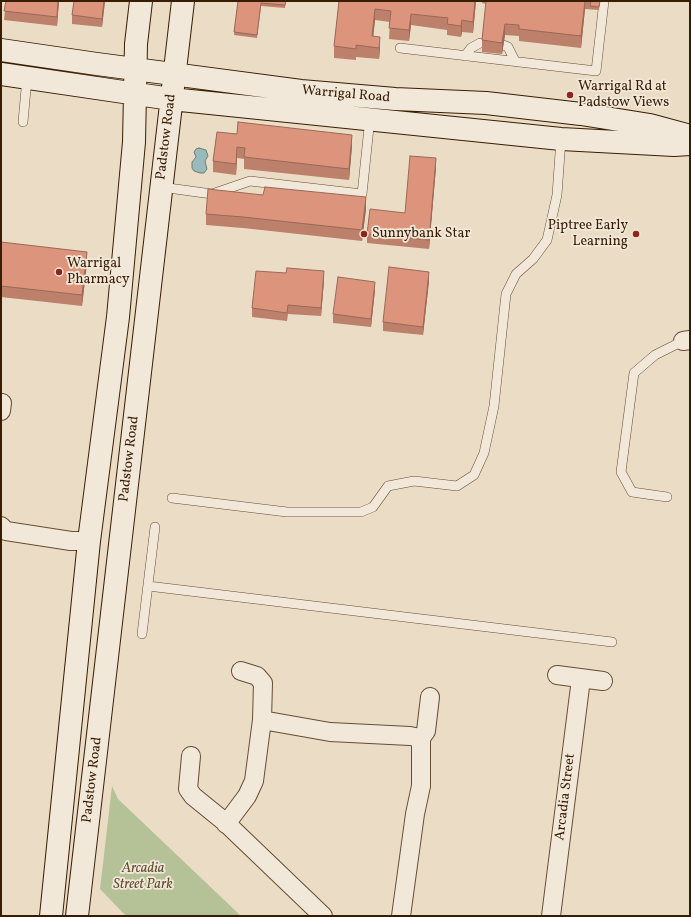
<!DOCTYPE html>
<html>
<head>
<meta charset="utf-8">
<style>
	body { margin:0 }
	#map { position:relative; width:691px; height:917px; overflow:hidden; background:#ebdcc5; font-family:Vollkorn,serif }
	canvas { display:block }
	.frame { position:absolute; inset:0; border:2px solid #381d03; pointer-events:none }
</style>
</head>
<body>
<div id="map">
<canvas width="691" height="917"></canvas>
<div class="frame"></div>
</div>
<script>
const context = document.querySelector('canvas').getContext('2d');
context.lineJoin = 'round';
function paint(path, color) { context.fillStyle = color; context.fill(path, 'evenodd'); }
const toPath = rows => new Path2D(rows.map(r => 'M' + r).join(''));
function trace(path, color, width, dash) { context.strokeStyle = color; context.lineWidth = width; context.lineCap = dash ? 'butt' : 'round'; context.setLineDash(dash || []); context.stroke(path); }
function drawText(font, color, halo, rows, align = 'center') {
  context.font = font + ' Vollkorn,serif'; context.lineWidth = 3.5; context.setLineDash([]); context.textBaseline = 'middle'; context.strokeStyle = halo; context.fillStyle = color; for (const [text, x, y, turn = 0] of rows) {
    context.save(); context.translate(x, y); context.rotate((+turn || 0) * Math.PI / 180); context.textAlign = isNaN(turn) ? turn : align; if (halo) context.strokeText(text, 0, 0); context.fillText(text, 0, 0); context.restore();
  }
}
paint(toPath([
	[112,786,118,799,241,916,126,916,100,889]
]), '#b5c197');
const water = toPath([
	[199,148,206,150,208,156,205,161,207,169,204,173,200,173,194,171,192,168,192,162,196,157,194,152,196,149,199,148]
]);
paint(water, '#99baba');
trace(water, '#727b71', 1);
const lane = toPath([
	[503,45,508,47,515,61],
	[400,48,596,71,604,1],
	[465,56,471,48,480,43,483,43],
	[23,122,27,78],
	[161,187,212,194,250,181,362,194,370,118],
	[667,497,632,492,621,472,634,373,655,355,683,341],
	[172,498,287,512,361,512,373,507,388,486,414,481,457,486,474,475,484,453,494,406,506,294,516,274,533,259,547,240,557,195,561,139],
	[148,586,612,642],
	[142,634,155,527]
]);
const street = toPath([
	[683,341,690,340],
	[1,411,2,403],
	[1,526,6,531,71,541,89,541],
	[557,675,603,681],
	[262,720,330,732,410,736,421,738,421,786,415,814,401,916],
	[421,738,426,731,430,697],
	[191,756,188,789,193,796,225,822,323,916],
	[226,824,247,796,254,781,262,720,263,683,257,676,241,671],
	[551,916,581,679]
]);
const secondary = toPath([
	[1,50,97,64,301,91,395,99,486,103,581,114,650,125,690,136],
	[1,74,171,99,561,139,674,145,690,144],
	[51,916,89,541,118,317,134,142,136,44,141,1],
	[77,916,183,1]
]);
trace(lane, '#654d34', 10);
trace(street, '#654d34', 20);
trace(secondary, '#381d03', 24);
trace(lane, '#f2e8d9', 9);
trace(street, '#f2e8d9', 18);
trace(secondary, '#f2e8d9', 22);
paint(toPath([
	[6,1,59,1,57,26,4,20],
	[74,1,105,1,102,27,72,24,72,15],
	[238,1,286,1,285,8,261,6,257,38,234,35],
	[339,1,476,1,473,33,462,32,461,37,447,35,447,30,411,25,409,41,389,39,390,22,375,20,373,37,380,48,379,59,356,57,356,60,334,58,334,46],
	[482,1,600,1,599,10,585,9,581,48,519,41,519,36,505,35,502,54,482,52,482,40,486,4,482,3],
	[217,132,352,146,349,180,244,169,244,159,237,158,236,175,213,172,213,161],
	[436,167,429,249,367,243,367,234,405,213],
	[366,209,362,241,243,228,206,225,206,214],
	[1,242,87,263,82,306,1,297],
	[324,280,321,316,288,314,287,321,252,317,252,308],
	[429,281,423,335,383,331,383,322],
	[375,290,371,327,333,323,333,314]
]), '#bd806b');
paint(toPath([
	[58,1,59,1,57,26,57,17],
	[104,1,105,1,102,27,102,19],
	[475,1,476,1,473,33,473,22],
	[585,1,585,9,581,48,581,36],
	[375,9,375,20,372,48,372,36],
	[411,14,411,25,409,41,409,30],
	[462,20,462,32,461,37,461,26],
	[505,24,505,35,502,54,502,43],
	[380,37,380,48,379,59,379,48],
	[352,135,352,146,349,180,349,169],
	[237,147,237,158,236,175,236,164],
	[436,158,436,167,429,249,429,240],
	[366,197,366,209,362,241,362,230],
	[87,252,87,263,82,306,82,295],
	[324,271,324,280,321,316,321,308],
	[429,272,429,281,423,335,423,327],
	[375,282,375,290,371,327,371,319]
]), '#9a6857');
const building = toPath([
	[6,1,58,1,57,17,4,11,6,1],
	[74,1,104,1,102,19,72,15,74,1],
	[238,1,286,1,285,5,261,3,257,35,234,32,238,1],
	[339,1,475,1,473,22,462,20,461,26,447,24,448,18,411,14,409,30,389,28,391,11,375,9,372,36,380,37,379,48,356,45,356,49,334,46,339,1],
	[486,1,585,1,581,36,519,29,519,25,505,24,502,43,482,40,486,1],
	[591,1,600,1,599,7,590,6,591,1],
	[238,122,352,135,349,169,244,157,245,148,237,147,236,164,213,161,217,132,237,134,238,122],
	[410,156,436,158,429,240,367,234,370,209,405,213,410,156],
	[265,187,366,197,362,230,243,217,206,214,208,189,263,195,265,187],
	[1,242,87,252,82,295,1,286,1,242],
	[389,267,429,272,423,327,383,322,389,267],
	[287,268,324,271,321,308,288,305,287,313,252,308,256,271,286,273,287,268],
	[338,277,375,282,371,319,333,314,338,277]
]);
paint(building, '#dc957c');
trace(building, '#9a6857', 1);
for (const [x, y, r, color] of [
	[570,95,4,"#8f2418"],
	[364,234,4,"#8f2418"],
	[636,234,4,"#8f2418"],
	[59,272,4,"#8f2418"]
]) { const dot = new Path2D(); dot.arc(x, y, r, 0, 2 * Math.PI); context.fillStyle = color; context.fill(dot); trace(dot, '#f2e8d9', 1.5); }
drawText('14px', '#381d03', '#f2e8d9', [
	["Warrigal Rd at",578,87],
	["Padstow Views",578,103],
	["Piptree Early",628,226,"right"],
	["Learning",628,242,"right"],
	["Sunnybank Star",372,234],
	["Warrigal",67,264],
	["Pharmacy",67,280]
], 'left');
drawText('14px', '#381d03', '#f2e8d9', [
	["Warrigal Road",346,95,5],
	["Padstow Road",167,137,-83],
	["Padstow Road",130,459,-83],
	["Padstow Road",93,780,-83],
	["Arcadia Street",566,797,-83]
]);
drawText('italic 14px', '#5e4e2f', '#f2e8d9', [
	["Arcadia",143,869],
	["Street Park",143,885]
]);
</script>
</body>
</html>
